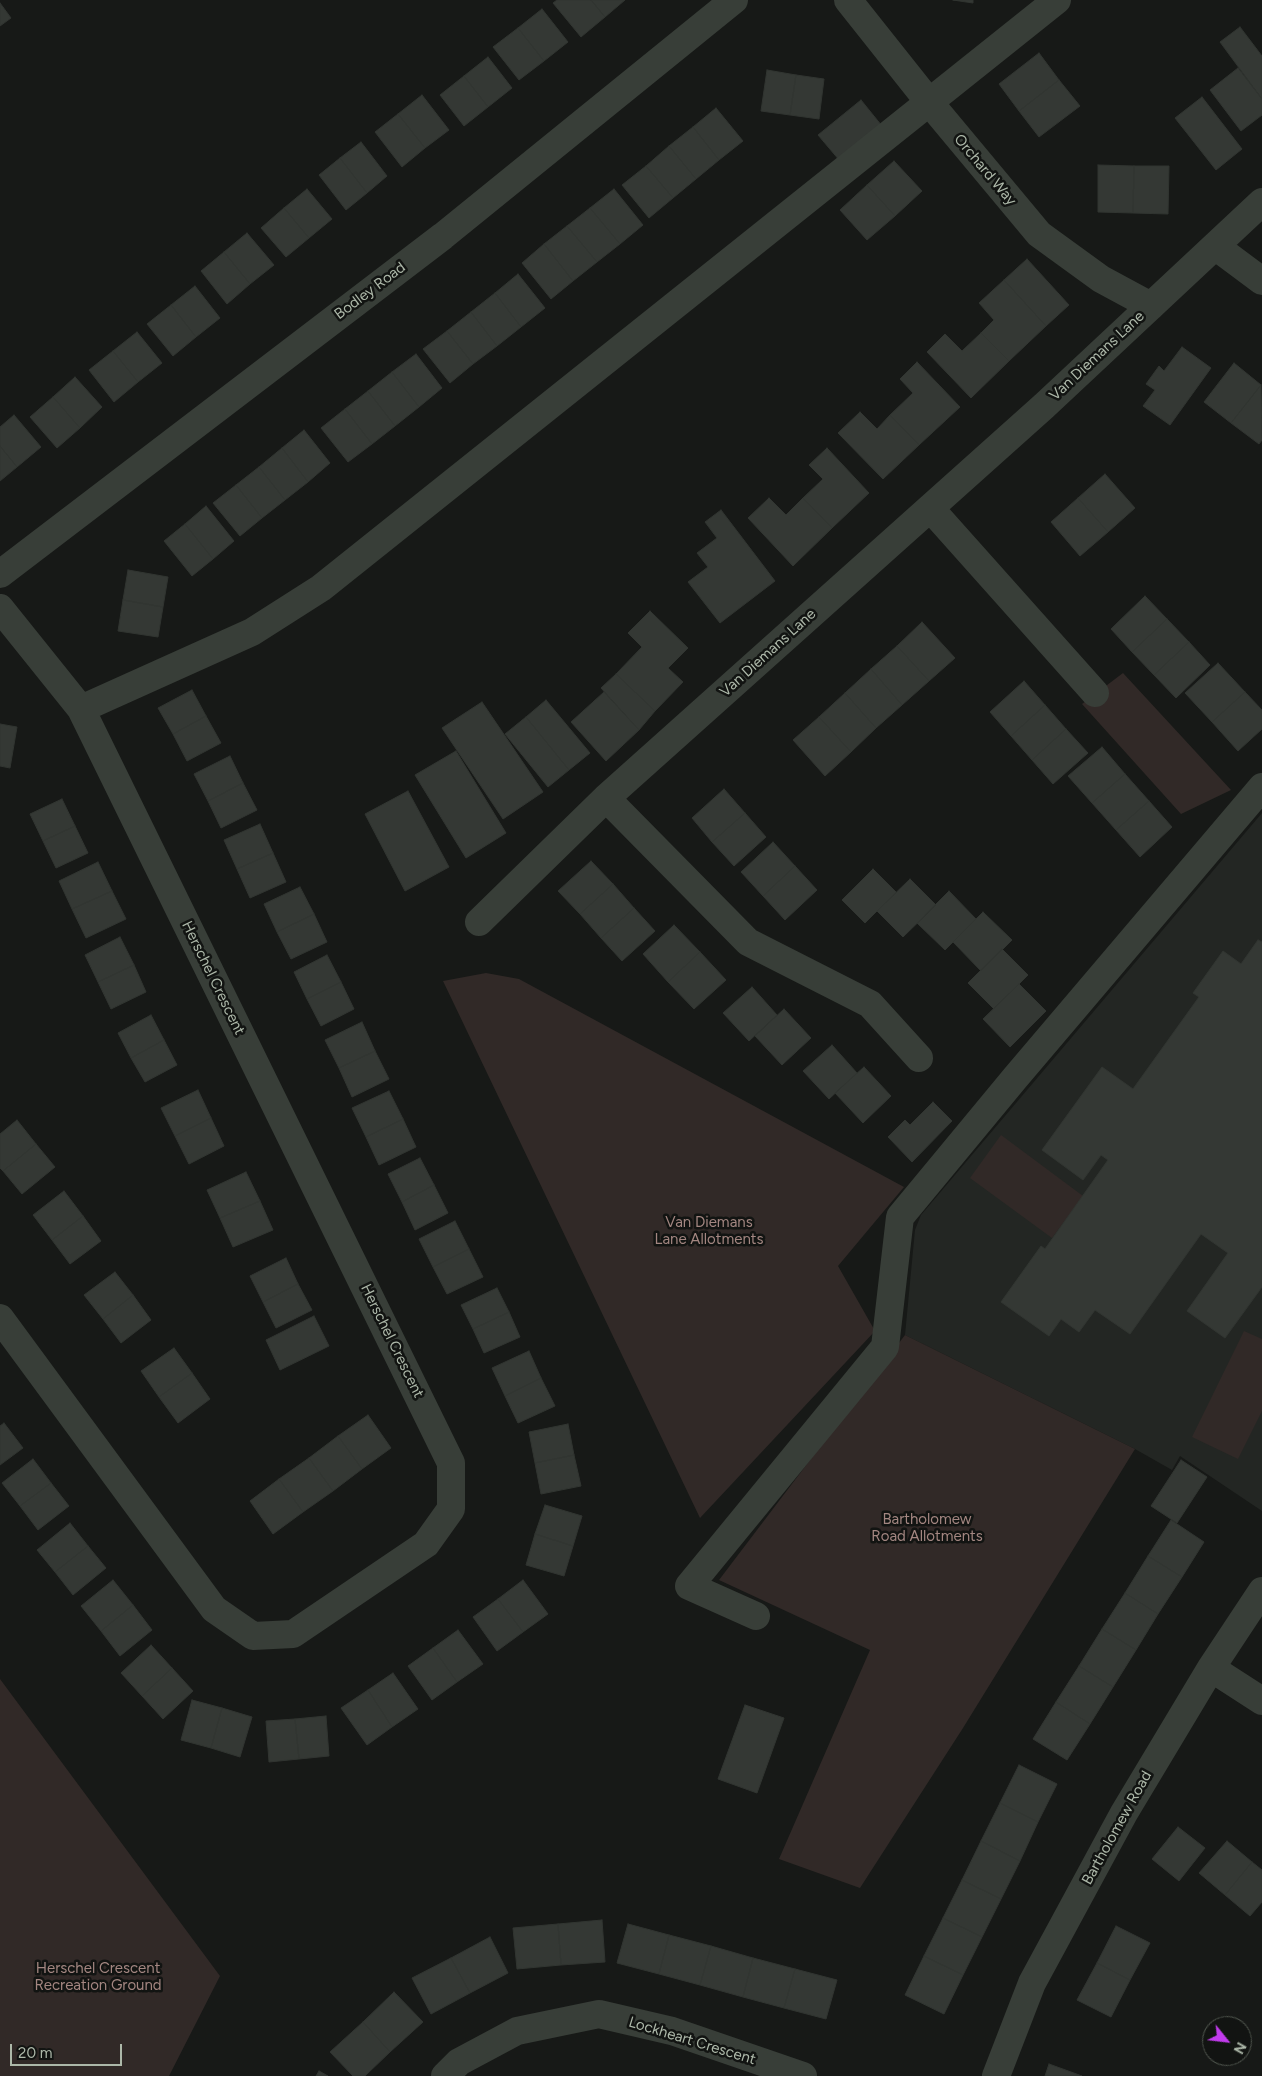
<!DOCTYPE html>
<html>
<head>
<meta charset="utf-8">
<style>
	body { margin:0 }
	#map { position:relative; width:1262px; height:2076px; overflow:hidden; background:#171917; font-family:Figtree,sans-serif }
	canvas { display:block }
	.north { position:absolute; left:1202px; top:2016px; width:50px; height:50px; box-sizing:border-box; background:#121412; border:1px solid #50564e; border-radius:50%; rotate:119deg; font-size:14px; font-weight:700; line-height:20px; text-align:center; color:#adb8a9 }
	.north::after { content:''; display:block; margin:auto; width:18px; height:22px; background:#c23bed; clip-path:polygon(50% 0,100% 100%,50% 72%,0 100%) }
	.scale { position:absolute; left:10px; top:2044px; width:112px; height:22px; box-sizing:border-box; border:2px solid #adb8a9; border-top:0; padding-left:6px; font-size:15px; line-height:18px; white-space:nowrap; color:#adb8a9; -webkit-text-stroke:4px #121412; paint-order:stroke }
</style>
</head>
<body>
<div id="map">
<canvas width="1262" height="2076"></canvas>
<div class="north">N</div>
<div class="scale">20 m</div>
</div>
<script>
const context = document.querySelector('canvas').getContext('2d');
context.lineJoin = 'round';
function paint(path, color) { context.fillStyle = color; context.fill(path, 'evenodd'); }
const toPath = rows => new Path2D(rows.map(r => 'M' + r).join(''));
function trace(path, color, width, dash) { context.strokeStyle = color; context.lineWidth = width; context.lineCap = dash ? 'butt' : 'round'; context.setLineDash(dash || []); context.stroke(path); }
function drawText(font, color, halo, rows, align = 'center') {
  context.font = font + ' Figtree,sans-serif'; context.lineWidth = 5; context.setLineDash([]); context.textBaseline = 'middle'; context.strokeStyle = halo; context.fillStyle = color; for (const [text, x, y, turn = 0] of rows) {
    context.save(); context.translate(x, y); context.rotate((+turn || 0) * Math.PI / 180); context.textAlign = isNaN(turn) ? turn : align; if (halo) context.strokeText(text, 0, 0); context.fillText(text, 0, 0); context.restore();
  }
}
paint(toPath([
	[1262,813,1262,1511,1180,1456,1172,1470,1135,1449,905,1335,915,1230,921,1215]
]), '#232623');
paint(toPath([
	[1123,673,1231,790,1181,814,1082,704],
	[486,973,519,979,904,1187,838,1266,875,1331,700,1518,443,981],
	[1001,1135,1083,1196,1052,1238,970,1178],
	[1244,1331,1262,1339,1262,1411,1238,1459,1192,1437],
	[905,1335,1135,1449,963,1728,860,1888,779,1859,870,1650,719,1580],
	[0,1679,220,1976,169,2076,0,2076]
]), '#312927');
const building = toPath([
	[557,0,591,0,605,17,581,37,553,3,557,0],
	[591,0,625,0,605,17,591,0],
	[953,0,973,0,973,3,953,0],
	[0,3,11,18,0,26,0,3],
	[542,9,568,42,544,61,518,28,542,9],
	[1240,27,1262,56,1262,99,1220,42,1240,27],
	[518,28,544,61,519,80,493,47,518,28],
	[1039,53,1059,80,1019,111,999,84,1039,53],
	[488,57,512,88,488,107,464,76,488,57],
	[1238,68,1262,99,1262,115,1241,131,1210,90,1238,68],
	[767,70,796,75,790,115,761,111,767,70],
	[796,75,824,79,819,119,790,115,796,75],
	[464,76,488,107,464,126,440,95,464,76],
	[1059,80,1080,106,1039,137,1019,111,1059,80],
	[422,95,449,130,425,148,398,114,422,95],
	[1202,97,1242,149,1216,170,1175,118,1202,97],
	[861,100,882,126,840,161,818,135,861,100],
	[716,108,743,141,719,160,693,127,716,108],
	[398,114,425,148,402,167,375,132,398,114],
	[693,127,719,160,696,179,669,146,693,127],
	[361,142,387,176,367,193,340,158,361,142],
	[669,146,696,179,673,198,646,166,669,146],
	[340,158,367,193,346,210,319,175,340,158],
	[894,161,922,191,895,216,867,185,894,161],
	[1098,165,1134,166,1133,213,1098,212,1098,165],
	[646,166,673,198,649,218,622,185,646,166],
	[1134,166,1169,166,1168,214,1133,213,1134,166],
	[867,185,895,216,867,240,840,210,867,185],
	[307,189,332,219,309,238,284,208,307,189],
	[614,189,643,225,620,244,590,208,614,189],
	[284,208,309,238,286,257,261,228,284,208],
	[590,208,620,244,597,262,567,226,590,208],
	[567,226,597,262,573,281,544,244,567,226],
	[247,233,274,265,250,284,224,252,247,233],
	[544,244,573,281,551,299,522,263,544,244],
	[224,252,250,284,227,304,201,271,224,252],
	[1027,259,1069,305,1046,326,1004,280,1027,259],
	[518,274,545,308,521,327,495,293,518,274],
	[1004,280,1046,326,1009,361,981,333,994,320,979,303,1004,280],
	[195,286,220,318,196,337,171,305,195,286],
	[495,293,521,327,497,346,471,312,495,293],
	[171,305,196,337,173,356,147,324,171,305],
	[471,312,497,346,473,364,447,331,471,312],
	[447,331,473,364,450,383,423,349,447,331],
	[137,332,162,363,138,382,113,351,137,332],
	[981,333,1009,361,971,398,927,352,945,334,962,351,981,333],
	[1182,347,1211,368,1170,425,1143,406,1155,390,1146,384,1159,366,1164,371,1182,347],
	[113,351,138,382,114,402,89,370,113,351],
	[416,354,442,388,419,407,392,372,416,354],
	[917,362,960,407,919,445,890,415,913,393,900,379,917,362],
	[1234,363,1261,385,1231,423,1204,402,1234,363],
	[392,372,419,407,395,426,368,391,392,372],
	[75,377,102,407,80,428,53,397,75,377],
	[1261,385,1262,440,1259,444,1231,423,1261,385],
	[368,391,395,426,372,444,345,409,368,391],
	[53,397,80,428,57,448,30,417,53,397],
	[345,409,372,444,348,462,321,428,345,409],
	[860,412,877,429,890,415,919,445,883,479,838,433,860,412],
	[14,415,41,447,17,467,0,446,0,427,14,415],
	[304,430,330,463,308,482,282,448,304,430],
	[0,446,17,467,0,481,0,446],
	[282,448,308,482,285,500,259,467,282,448],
	[827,448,869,493,832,528,803,498,823,479,809,465,827,448],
	[259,467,285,500,262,518,236,485,259,467],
	[1105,474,1135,508,1108,532,1078,498,1105,474],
	[236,485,262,518,240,536,213,503,236,485],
	[769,498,786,515,803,498,832,528,793,566,748,518,769,498],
	[1078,498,1108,532,1080,556,1051,522,1078,498],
	[206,506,234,541,213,559,185,524,206,506],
	[721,510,775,581,720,623,688,582,708,567,697,553,717,538,705,522,721,510],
	[185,524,213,559,192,576,164,541,185,524],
	[128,570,168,577,163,607,123,600,128,570],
	[1145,596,1167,619,1132,652,1111,629,1145,596],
	[123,600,163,607,158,637,118,631,123,600],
	[650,611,688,648,668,668,683,682,655,711,616,674,642,647,628,633,650,611],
	[1167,619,1189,642,1154,675,1132,652,1167,619],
	[922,622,955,658,929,681,897,646,922,622],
	[1189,642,1210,665,1176,698,1154,675,1189,642],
	[897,646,929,681,902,705,871,669,897,646],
	[1218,663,1245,692,1212,722,1185,693,1218,663],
	[871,669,902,705,876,728,845,693,871,669],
	[616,674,655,711,639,730,601,688,616,674],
	[1024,681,1045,705,1011,736,990,712,1024,681],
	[192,690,206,716,173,734,158,708,192,690],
	[604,692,639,730,606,761,571,722,604,692],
	[1245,692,1262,710,1262,729,1238,751,1212,722,1245,692],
	[845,693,876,728,851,752,819,717,845,693],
	[546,700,590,753,569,770,526,717,546,700],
	[482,702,543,792,503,819,442,728,482,702],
	[1045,705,1066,729,1032,760,1011,736,1045,705],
	[206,716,221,743,187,761,173,734,206,716],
	[526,717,569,770,548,787,505,734,526,717],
	[819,717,851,752,825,776,793,740,819,717],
	[0,724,17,727,10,768,0,766,0,724],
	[1066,729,1088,753,1053,784,1032,760,1066,729],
	[1102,747,1125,774,1092,803,1068,776,1102,747],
	[456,751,506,833,466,858,415,775,456,751],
	[230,756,243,783,208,801,194,774,230,756],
	[1125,774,1149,801,1116,830,1092,803,1125,774],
	[243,783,257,810,221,828,208,801,243,783],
	[724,789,745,813,712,842,692,818,724,789],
	[408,791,449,867,405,891,365,814,408,791],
	[62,799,75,826,43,841,30,814,62,799],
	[1149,801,1172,827,1140,857,1116,830,1149,801],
	[745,813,766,837,734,866,712,842,745,813],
	[260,824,273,853,237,869,224,840,260,824],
	[75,826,88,853,56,868,43,841,75,826],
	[773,842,795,866,763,896,741,872,773,842],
	[273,853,286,882,250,898,237,869,273,853],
	[591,861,613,884,580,914,558,891,591,861],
	[98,862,112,891,72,909,59,881,98,862],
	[795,866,817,890,785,920,763,896,795,866],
	[873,869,896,892,865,923,842,900,873,869],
	[910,879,936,905,903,937,877,911,910,879],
	[613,884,634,908,601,938,580,914,613,884],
	[300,887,314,914,277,932,264,904,300,887],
	[112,891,126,919,86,938,72,909,112,891],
	[949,891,976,919,945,950,917,923,949,891],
	[634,908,655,931,622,961,601,938,634,908],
	[983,912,1012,940,981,971,953,942,983,912],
	[314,914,327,942,291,959,277,932,314,914],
	[674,925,700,952,668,982,643,954,674,925],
	[120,937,134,965,98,982,85,955,120,937],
	[1258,940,1262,942,1262,1287,1225,1338,1187,1311,1228,1253,1201,1234,1130,1334,1095,1310,1079,1332,1061,1319,1049,1336,1001,1302,1041,1246,1045,1249,1108,1160,1101,1155,1083,1180,1042,1150,1102,1067,1133,1089,1199,997,1193,993,1223,951,1241,964,1258,940],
	[1002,949,1028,975,994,1009,968,983,1002,949],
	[700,952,726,980,694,1009,668,982,700,952],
	[327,955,341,982,307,999,294,972,327,955],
	[134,965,146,992,111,1009,98,982,134,965],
	[341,982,354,1009,321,1026,307,999,341,982],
	[1019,984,1046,1011,1010,1047,983,1019,1019,984],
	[752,987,777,1015,749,1041,723,1013,752,987],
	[784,1009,811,1038,782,1065,755,1036,784,1009],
	[151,1015,164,1040,131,1058,118,1033,151,1015],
	[362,1022,375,1051,339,1068,325,1040,362,1022],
	[164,1040,177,1065,145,1082,131,1058,164,1040],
	[832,1045,857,1073,829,1099,803,1071,832,1045],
	[375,1051,389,1079,352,1097,339,1068,375,1051],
	[864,1067,891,1096,863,1123,835,1093,864,1067],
	[198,1090,211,1118,175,1136,161,1108,198,1090],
	[389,1091,403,1119,366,1137,352,1108,389,1091],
	[933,1102,952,1121,912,1162,888,1137,905,1120,910,1125,933,1102],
	[211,1118,224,1146,189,1164,175,1136,211,1118],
	[403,1119,416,1147,379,1165,366,1137,403,1119],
	[17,1120,36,1144,3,1171,0,1168,0,1134,17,1120],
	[36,1144,55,1167,22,1194,3,1171,36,1144],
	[420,1158,434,1185,402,1202,388,1174,420,1158],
	[246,1172,260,1201,220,1218,207,1190,246,1172],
	[434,1185,448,1213,415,1230,402,1202,434,1185],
	[64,1191,83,1216,52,1240,33,1215,64,1191],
	[260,1201,273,1230,233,1247,220,1218,260,1201],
	[83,1216,101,1241,70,1264,52,1240,83,1216],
	[455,1221,469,1249,433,1267,419,1239,455,1221],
	[469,1249,483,1277,447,1294,433,1267,469,1249],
	[286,1258,298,1284,263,1302,250,1276,286,1258],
	[115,1272,133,1295,103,1319,84,1295,115,1272],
	[298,1284,312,1310,276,1328,263,1302,298,1284],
	[497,1288,509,1312,473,1329,461,1305,497,1288],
	[133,1295,151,1320,121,1343,103,1319,133,1295],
	[509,1312,520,1337,484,1353,473,1329,509,1312],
	[314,1316,329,1346,280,1370,266,1340,314,1316],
	[174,1348,192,1373,159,1397,141,1371,174,1348],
	[529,1351,541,1378,505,1396,492,1368,529,1351],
	[192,1373,210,1399,178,1423,159,1397,192,1373],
	[541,1378,555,1406,518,1423,505,1396,541,1378],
	[368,1415,391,1448,362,1469,338,1436,368,1415],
	[4,1423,23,1448,0,1465,0,1426,4,1423],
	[568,1424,574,1455,535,1463,529,1432,568,1424],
	[338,1436,362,1469,333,1491,309,1458,338,1436],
	[574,1455,581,1486,541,1494,535,1463,574,1455],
	[309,1458,333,1491,303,1512,279,1479,309,1458],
	[33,1459,51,1483,20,1506,2,1483,33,1459],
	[1181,1460,1207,1477,1177,1523,1151,1506,1181,1460],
	[279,1479,303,1512,273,1534,250,1501,279,1479],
	[51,1483,69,1506,38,1530,20,1506,51,1483],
	[545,1505,582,1516,573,1546,535,1534,545,1505],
	[1171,1520,1204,1542,1182,1577,1148,1556,1171,1520],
	[70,1523,88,1546,55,1572,37,1550,70,1523],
	[535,1534,573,1546,564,1576,526,1565,535,1534],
	[88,1546,106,1568,73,1595,55,1572,88,1546],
	[1148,1556,1182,1577,1158,1614,1125,1593,1148,1556],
	[113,1580,133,1605,101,1631,81,1606,113,1580],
	[523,1580,548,1614,523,1632,498,1599,523,1580],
	[1125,1593,1158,1614,1136,1650,1102,1629,1125,1593],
	[498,1599,523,1632,497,1651,473,1617,498,1599],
	[133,1605,152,1630,120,1656,101,1631,133,1605],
	[1102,1629,1136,1650,1113,1687,1079,1666,1102,1629],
	[458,1630,483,1664,457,1682,433,1648,458,1630],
	[151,1645,172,1668,142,1696,121,1673,151,1645],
	[433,1648,457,1682,432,1700,408,1666,433,1648],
	[1079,1666,1113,1687,1090,1724,1056,1702,1079,1666],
	[172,1668,193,1691,163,1719,142,1696,172,1668],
	[393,1673,418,1709,392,1727,368,1690,393,1673],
	[368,1690,392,1727,367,1745,341,1708,368,1690],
	[192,1700,222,1708,211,1748,181,1740,192,1700],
	[1056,1702,1090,1724,1067,1760,1033,1739,1056,1702],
	[745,1705,784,1718,757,1793,718,1779,745,1705],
	[222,1708,252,1717,240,1757,211,1748,222,1708],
	[326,1716,329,1756,299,1759,295,1719,326,1716],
	[295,1719,299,1759,269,1762,266,1721,295,1719],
	[1019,1765,1057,1784,1038,1822,1000,1803,1019,1765],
	[1000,1803,1038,1822,1020,1861,981,1841,1000,1803],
	[1178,1827,1205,1848,1179,1881,1152,1859,1178,1827],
	[981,1841,1020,1861,1001,1899,962,1880,981,1841],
	[1227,1841,1252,1862,1225,1895,1199,1873,1227,1841],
	[1252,1862,1262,1870,1262,1902,1250,1916,1225,1895,1252,1862],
	[962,1880,1001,1899,982,1937,943,1918,962,1880],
	[943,1918,982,1937,963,1975,924,1956,943,1918],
	[602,1920,605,1962,561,1965,558,1924,602,1920],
	[558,1924,561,1965,517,1969,513,1928,558,1924],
	[628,1924,669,1935,659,1974,617,1963,628,1924],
	[1116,1926,1150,1943,1130,1980,1097,1963,1116,1926],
	[669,1935,711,1946,700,1985,659,1974,669,1935],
	[490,1937,508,1973,470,1993,451,1958,490,1937],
	[711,1946,753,1958,743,1997,700,1985,711,1946],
	[924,1956,963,1975,944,2014,905,1995,924,1956],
	[451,1958,470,1993,431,2014,412,1978,451,1958],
	[753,1958,795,1969,784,2008,743,1997,753,1958],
	[1097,1963,1130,1980,1111,2017,1077,2000,1097,1963],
	[795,1969,837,1980,826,2019,784,2008,795,1969],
	[394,1992,423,2022,390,2052,363,2022,394,1992],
	[363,2022,390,2052,365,2076,353,2076,330,2052,363,2022],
	[1049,2064,1082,2076,1045,2076,1049,2064],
	[319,2071,328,2076,316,2076,319,2071]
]);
paint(building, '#343834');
trace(building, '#313531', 1);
trace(toPath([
	[848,0,929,102,1039,234,1101,279,1151,306],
	[1215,246,1262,281],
	[930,508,1095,693],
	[0,574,443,236,734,0],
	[0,608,81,709,451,1463,451,1509,426,1544,293,1634,253,1636,214,1609,0,1318],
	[81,709,252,632,321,588,1057,0],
	[606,798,748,942,870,1004,919,1058],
	[479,922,606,798,1044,406,1262,202],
	[756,1616,689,1586,885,1347,900,1217,1015,1078,1262,787],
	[1211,1668,1262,1701],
	[445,2076,459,2062,517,2031,599,2014,672,2031,803,2076],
	[996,2076,1032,1983,1124,1813,1211,1668,1262,1591]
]), '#383e38', 28);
drawText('15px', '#adb8a9', '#121412', [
	["Orchard Way",985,170,50],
	["Bodley Road",370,291,-37],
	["Van Diemans Lane",1097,356,-43],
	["Van Diemans Lane",768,653,-42],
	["Herschel Crescent",213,978,64],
	["Herschel Crescent",392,1341,64],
	["Bartholomew Road",1117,1828,-61],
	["Lockheart Crescent",692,2041,17]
]);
drawText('15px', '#a38681', '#121412', [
	["Van Diemans",709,1223],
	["Lane Allotments",709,1240],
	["Bartholomew",927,1520],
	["Road Allotments",927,1537],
	["Herschel Crescent",98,1969],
	["Recreation Ground",98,1986]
]);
</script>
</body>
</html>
